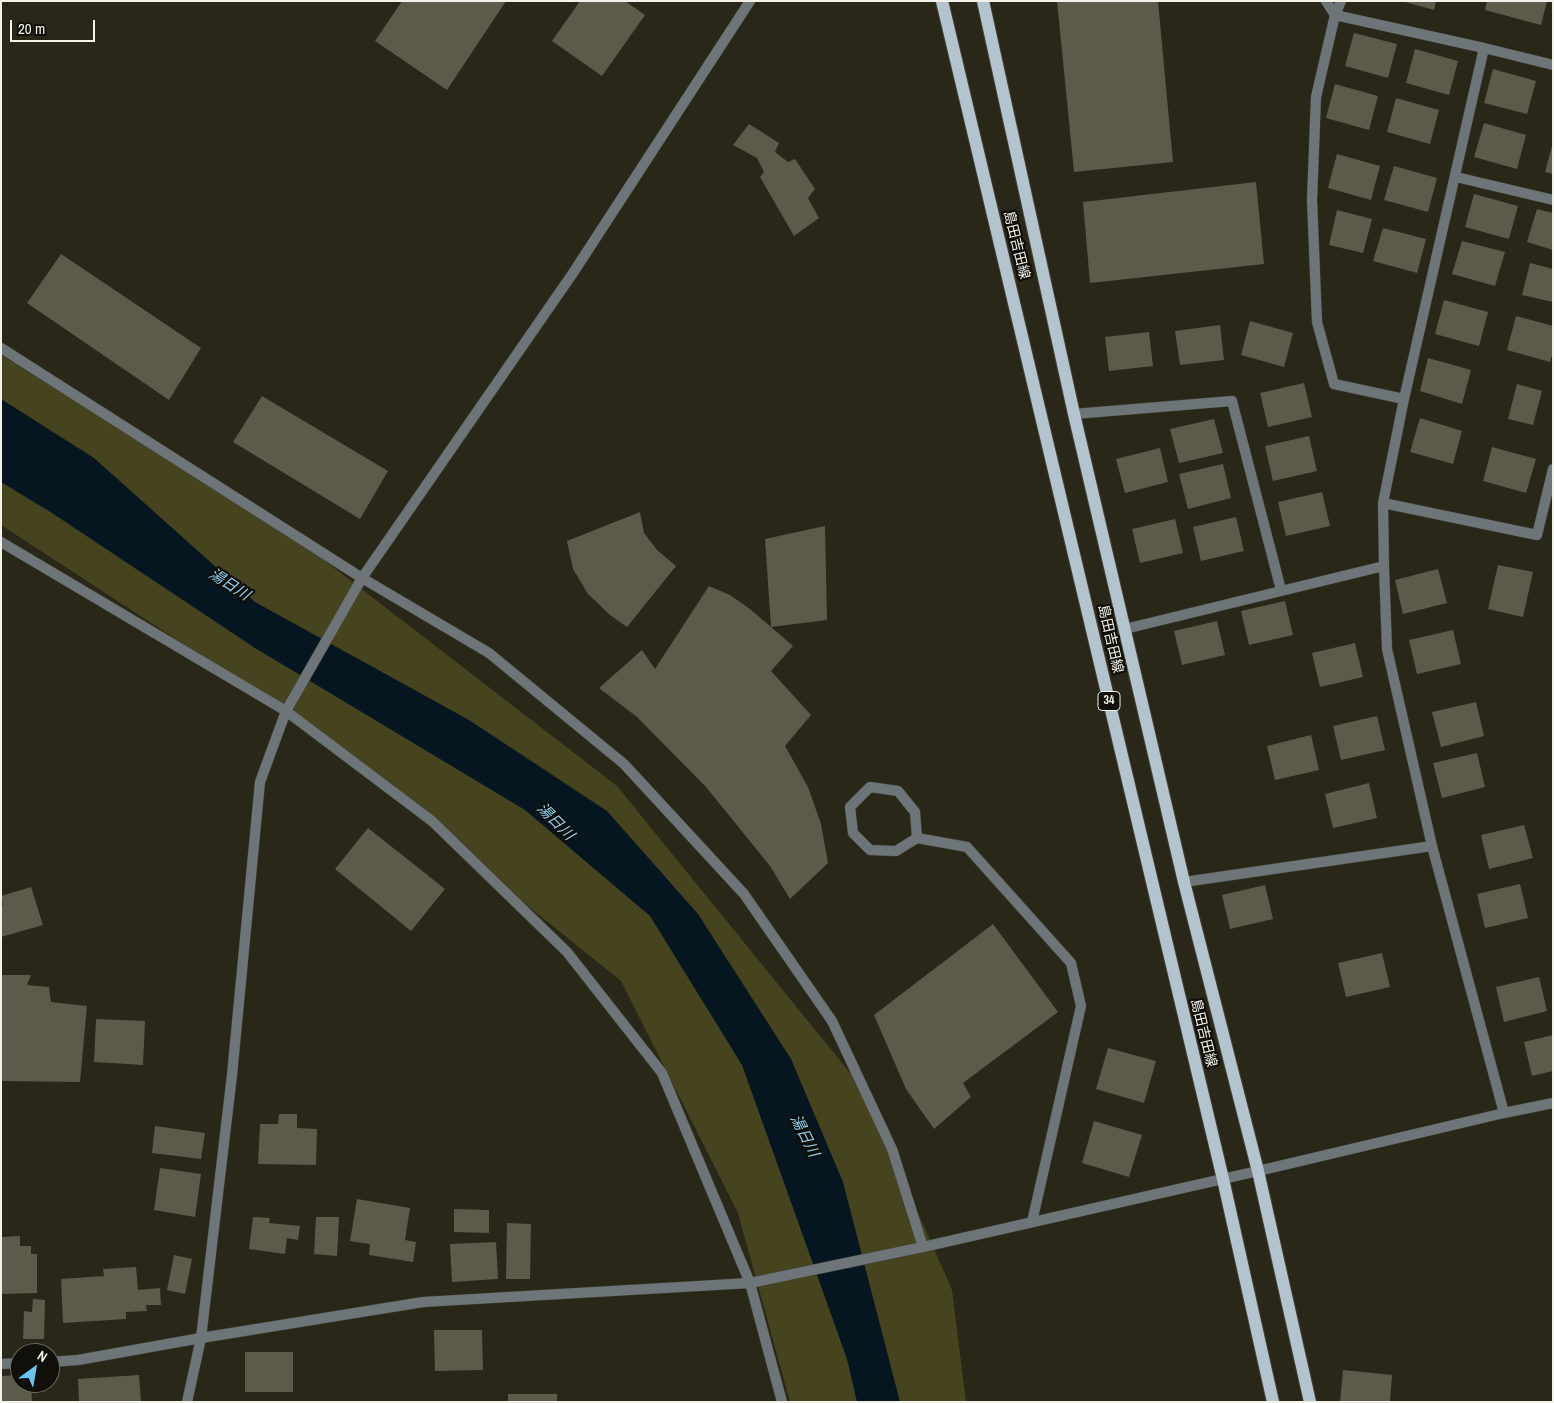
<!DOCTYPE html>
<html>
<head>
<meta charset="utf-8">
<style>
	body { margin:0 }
	#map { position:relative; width:1554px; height:1403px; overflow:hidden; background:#282718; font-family:"Archivo Narrow",sans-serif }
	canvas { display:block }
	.frame { position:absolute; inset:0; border:2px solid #f2f2e8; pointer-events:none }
	.north { position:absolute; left:10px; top:1343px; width:50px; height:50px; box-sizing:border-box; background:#100f09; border:1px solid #6a6a62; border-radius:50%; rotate:32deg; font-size:14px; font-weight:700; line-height:20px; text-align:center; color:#f2f2e8 }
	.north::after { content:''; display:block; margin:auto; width:18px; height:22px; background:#6ac3f1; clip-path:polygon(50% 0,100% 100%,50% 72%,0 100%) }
	.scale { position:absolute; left:10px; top:20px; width:85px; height:22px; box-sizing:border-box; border:2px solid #f2f2e8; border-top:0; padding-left:6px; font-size:15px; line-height:18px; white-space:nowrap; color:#f2f2e8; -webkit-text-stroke:4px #100f09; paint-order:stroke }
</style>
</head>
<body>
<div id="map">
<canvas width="1554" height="1403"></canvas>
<div class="frame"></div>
<div class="north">N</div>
<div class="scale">20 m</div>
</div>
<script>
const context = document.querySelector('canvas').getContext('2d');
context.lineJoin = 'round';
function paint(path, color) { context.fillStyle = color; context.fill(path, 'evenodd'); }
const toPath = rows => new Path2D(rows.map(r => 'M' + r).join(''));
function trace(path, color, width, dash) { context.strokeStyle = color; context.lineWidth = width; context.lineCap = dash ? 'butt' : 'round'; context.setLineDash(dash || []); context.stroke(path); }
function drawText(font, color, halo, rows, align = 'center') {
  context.font = font + ' "Archivo Narrow","Noto Sans JP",sans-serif'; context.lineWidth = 4.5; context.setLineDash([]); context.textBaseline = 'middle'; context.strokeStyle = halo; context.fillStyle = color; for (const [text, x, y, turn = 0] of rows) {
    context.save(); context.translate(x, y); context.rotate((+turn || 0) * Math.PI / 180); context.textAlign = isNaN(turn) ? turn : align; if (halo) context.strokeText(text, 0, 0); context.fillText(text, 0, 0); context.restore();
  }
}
paint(toPath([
	[1,355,276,523,617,786,864,1090,952,1290,966,1402,790,1402,738,1213,621,981,286,711,1,525]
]), '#46431f');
paint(toPath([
	[1,399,94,458,255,602,469,720,607,811,698,914,791,1059,843,1182,900,1402,857,1402,847,1359,742,1065,650,916,525,810,255,648,52,513,1,482]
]), '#051620');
paint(toPath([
	[402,1,506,1,447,90,375,41],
	[580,1,625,1,645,15,602,76,552,41],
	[1057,1,1158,1,1173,162,1074,172],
	[1402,1,1436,1,1434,10],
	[1487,1,1547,1,1541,25,1485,10],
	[1354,33,1397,44,1388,78,1345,66],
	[1415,49,1458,61,1449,95,1406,83],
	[1493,69,1536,81,1527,114,1484,103],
	[1335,84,1378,96,1369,130,1326,118],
	[1396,98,1439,110,1430,144,1387,132],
	[1484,123,1526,135,1517,169,1474,157],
	[749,124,779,143,775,152,788,162,795,159,815,189,808,198,819,218,794,236,760,177,764,172,757,158,733,145],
	[1552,146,1553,146,1553,174,1545,172],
	[1337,154,1380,166,1371,200,1328,188],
	[1394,166,1437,178,1428,212,1384,200],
	[1256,182,1264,264,1090,283,1083,202],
	[1474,194,1518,206,1509,239,1465,227],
	[1537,209,1553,213,1553,250,1527,242],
	[1337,210,1372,219,1363,253,1329,245],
	[1383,228,1426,239,1417,273,1373,261],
	[1462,241,1505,252,1495,286,1452,274],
	[61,254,201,348,169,400,27,303],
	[1530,263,1553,269,1553,302,1522,295],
	[1444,300,1488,312,1479,346,1435,334],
	[1516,316,1553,326,1553,352,1550,362,1507,350],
	[1250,321,1293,333,1284,367,1241,355],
	[1220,325,1224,360,1180,365,1175,331],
	[1149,332,1153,366,1109,371,1105,337],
	[1428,358,1471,370,1462,404,1420,391],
	[1304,383,1312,417,1268,427,1260,393],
	[1517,384,1542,391,1533,425,1508,419],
	[262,396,388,471,360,519,233,442],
	[1420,418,1462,431,1453,464,1410,452],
	[1214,419,1223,453,1179,463,1170,429],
	[1309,436,1317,471,1273,481,1265,446],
	[1492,447,1536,459,1526,493,1483,481],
	[1160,448,1168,482,1125,493,1116,459],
	[1223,464,1231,498,1188,509,1179,474],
	[1322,492,1330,526,1286,536,1278,502],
	[640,512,644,533,657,550,676,566,627,627,610,615,588,594,573,569,567,541],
	[1236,517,1244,551,1201,561,1193,527],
	[1175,519,1183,553,1140,563,1132,529],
	[825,526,827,620,771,627,793,646,771,671,811,715,785,746,808,787,821,824,828,863,790,899,770,866,706,787,637,717,599,688,642,650,655,669,709,586,730,595,750,609,771,627,765,539],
	[1498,565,1533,572,1523,617,1488,609],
	[1438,569,1447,603,1403,614,1395,580],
	[1285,601,1293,635,1249,645,1241,611],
	[1217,621,1225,655,1182,665,1174,631],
	[1453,630,1461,664,1417,674,1409,640],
	[1355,643,1363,677,1320,687,1312,653],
	[1476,702,1484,736,1441,747,1432,712],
	[1377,716,1385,750,1341,760,1333,726],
	[1311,735,1319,770,1275,780,1267,746],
	[1477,753,1485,787,1442,798,1433,763],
	[1369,783,1377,818,1333,828,1325,794],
	[1524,825,1533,858,1489,869,1481,835],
	[368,828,445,889,411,931,335,869],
	[1520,884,1528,918,1485,928,1477,894],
	[1265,885,1273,919,1230,929,1222,895],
	[31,887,43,925,1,937,1,906,3,905,1,896],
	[993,924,1058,1012,963,1083,971,1097,934,1129,906,1089,874,1015],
	[1382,953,1390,987,1346,997,1338,963],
	[1,975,31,975,27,985,49,987,51,1002,87,1006,80,1082,1,1081],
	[1539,977,1547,1011,1504,1022,1496,987],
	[96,1019,145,1021,143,1065,94,1062],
	[1553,1035,1553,1071,1532,1076,1524,1042],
	[1108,1048,1156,1061,1144,1103,1096,1089],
	[279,1114,297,1114,297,1128,317,1129,316,1165,258,1164,260,1124,278,1124],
	[1094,1121,1142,1135,1129,1177,1082,1163],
	[155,1126,205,1133,201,1159,152,1153],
	[160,1168,201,1174,195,1217,154,1210],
	[357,1199,410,1208,405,1240,416,1242,413,1262,369,1255,370,1244,350,1241],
	[454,1209,489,1210,489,1233,454,1232],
	[253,1217,270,1218,269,1223,300,1226,298,1240,287,1238,285,1254,249,1249],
	[316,1217,339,1217,337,1256,314,1254],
	[507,1223,531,1224,530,1279,506,1279],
	[20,1236,20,1246,31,1246,31,1254,37,1254,37,1293,1,1294,1,1237],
	[496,1242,498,1279,452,1282,450,1244],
	[174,1255,192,1259,185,1294,167,1290],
	[136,1267,138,1290,160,1288,161,1305,146,1305,147,1311,126,1312,126,1319,63,1323,61,1279,104,1276,103,1269],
	[33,1299,45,1300,44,1339,23,1339,24,1311,32,1312],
	[434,1330,482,1330,483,1370,435,1371],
	[245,1352,293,1352,293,1392,245,1392],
	[1343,1370,1392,1375,1390,1402,1340,1402],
	[20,1375,20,1383,31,1383,32,1402,1,1402,1,1376],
	[139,1375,141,1402,79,1402,78,1379],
	[508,1394,557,1394,557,1402,508,1402]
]), '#5c5b4a');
const minor = toPath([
	[1326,1,1335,15,1484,48,1553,65],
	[1341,1,1335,15,1316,97,1312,200,1317,322,1334,384,1404,399],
	[1484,48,1404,399,1383,503,1384,566,1387,649,1432,846,1504,1113],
	[1456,177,1553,200],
	[1,348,362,578,489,653,624,764,744,894,832,1021,892,1149,923,1247],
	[1074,414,1232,401,1281,590],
	[1383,503,1537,535,1553,469],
	[1,542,286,711,432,821,567,952,662,1073,750,1283,782,1402],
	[1125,629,1384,566],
	[917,838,915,812,898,791,870,787,850,807,853,833,870,850,896,851,917,838,967,847,1071,963,1081,1006,1032,1222],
	[1184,882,1432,846],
	[50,1362,78,1360,201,1338,423,1302,750,1283],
	[1,1364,20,1363],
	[187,1402,201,1338,232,1075,260,782,286,711,362,578,573,273,750,1]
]);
const tertiary = toPath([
	[750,1283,923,1247,1258,1171,1504,1113,1553,1103]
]);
const primary = toPath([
	[942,1,1223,1179,1273,1402],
	[983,1,1074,414,1184,882,1258,1171,1310,1402]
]);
trace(minor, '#444335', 11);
trace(tertiary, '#444335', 11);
trace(primary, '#444335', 14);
trace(minor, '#6d7579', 10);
trace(tertiary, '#6d7579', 10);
trace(primary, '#b4c4ce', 12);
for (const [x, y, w] of [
	[1109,701,22]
]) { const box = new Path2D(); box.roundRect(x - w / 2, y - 9.5, w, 19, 4); context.fillStyle = '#100f09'; context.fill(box); trace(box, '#f2f2e8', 1); }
drawText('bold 12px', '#f2f2e8', null, [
	["34",1109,701]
]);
drawText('14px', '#f2f2e8', '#100f09', [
	["島田吉田線",1016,245,76],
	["島田吉田線",1110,639,77],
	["島田吉田線",1203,1033,76]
]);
drawText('italic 15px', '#8ed2f7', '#100f09', [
	["湯日川",229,585,33],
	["湯日川",555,822,45],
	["湯日川",804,1136,63]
]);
</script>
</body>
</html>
